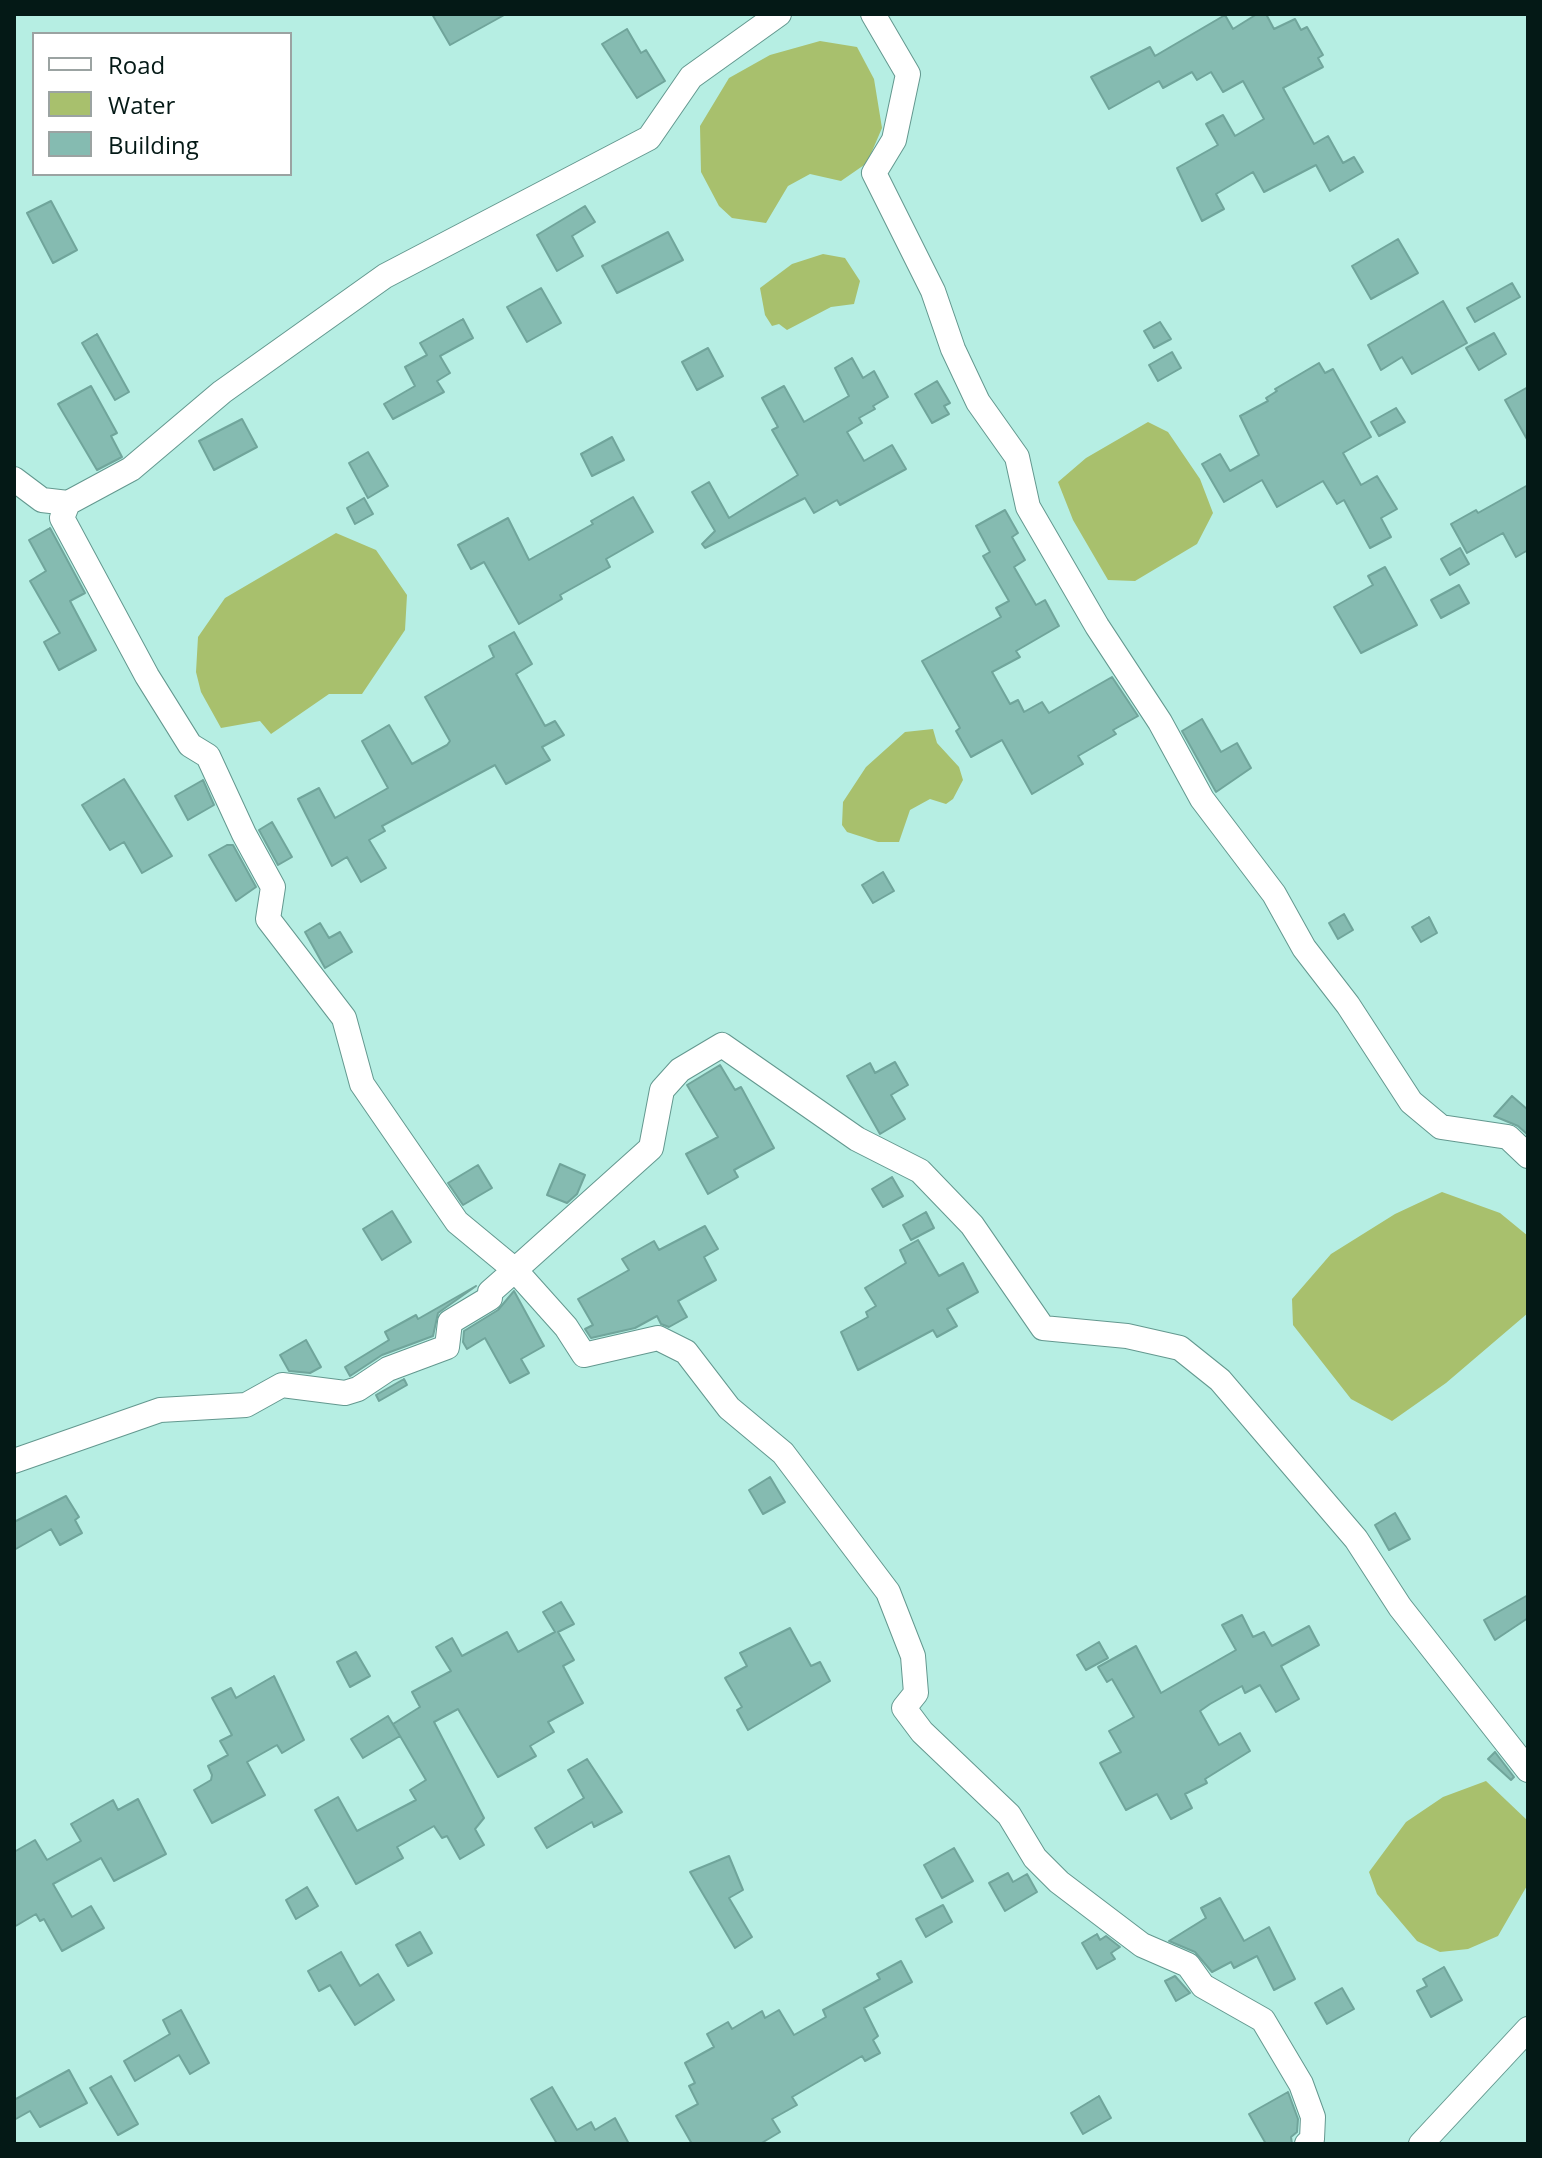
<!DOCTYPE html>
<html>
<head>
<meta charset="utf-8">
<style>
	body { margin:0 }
	#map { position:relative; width:1542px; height:2158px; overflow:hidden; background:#b6eee3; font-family:"Open Sans",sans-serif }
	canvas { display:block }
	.frame { position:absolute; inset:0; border:16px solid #041916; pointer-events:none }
	.legend { position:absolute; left:32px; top:32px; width:260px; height:144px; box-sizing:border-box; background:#fff; border:2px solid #9ba3a2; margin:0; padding:10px 14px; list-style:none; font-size:24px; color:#041916 }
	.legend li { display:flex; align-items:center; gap:16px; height:40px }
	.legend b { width:40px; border:2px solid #9ba3a2 }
</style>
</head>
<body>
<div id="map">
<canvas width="1542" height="2158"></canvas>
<div class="frame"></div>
<ul class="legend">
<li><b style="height:10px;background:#fff"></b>Road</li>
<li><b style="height:22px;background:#a8c06d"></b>Water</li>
<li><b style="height:22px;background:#85bbb1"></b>Building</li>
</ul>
</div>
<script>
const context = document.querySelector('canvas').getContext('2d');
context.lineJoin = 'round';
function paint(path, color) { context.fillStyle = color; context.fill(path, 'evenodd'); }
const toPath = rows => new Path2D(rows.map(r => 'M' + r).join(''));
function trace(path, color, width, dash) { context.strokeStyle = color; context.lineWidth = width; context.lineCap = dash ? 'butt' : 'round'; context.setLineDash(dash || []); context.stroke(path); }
paint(toPath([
	[820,41,857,47,874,79,882,128,867,163,841,181,810,174,788,186,766,223,732,218,719,206,701,172,700,126,729,78,770,55],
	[823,254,845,258,860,281,854,304,831,307,787,330,779,324,772,326,765,315,760,288,792,264],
	[1148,422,1168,432,1200,479,1213,513,1197,544,1135,581,1108,580,1073,520,1058,482,1086,458],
	[336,533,376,550,407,595,405,630,362,694,329,694,271,734,260,721,221,728,201,692,196,672,198,637,225,598],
	[933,729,937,743,959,767,963,780,953,799,946,804,930,799,910,810,899,842,878,842,847,832,842,825,843,802,866,767,905,732],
	[1442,1192,1500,1213,1528,1236,1528,1313,1446,1383,1392,1421,1351,1399,1293,1325,1292,1299,1331,1254,1395,1214],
	[1486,1781,1528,1821,1528,1884,1498,1936,1468,1949,1440,1952,1417,1941,1377,1894,1369,1872,1406,1822,1443,1797]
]), '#a8c06d');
const building = toPath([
	[432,14,506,14,450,45,432,14],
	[1257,14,1266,14,1274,29,1295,19,1301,30,1307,27,1323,55,1318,58,1323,67,1283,88,1314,144,1328,136,1343,163,1354,157,1363,172,1330,191,1316,165,1264,192,1253,172,1216,194,1224,209,1202,221,1177,168,1218,145,1206,124,1223,115,1235,136,1264,119,1243,81,1223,92,1211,72,1197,80,1192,72,1163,88,1159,81,1109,109,1091,77,1150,47,1155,56,1225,15,1233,29,1257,14],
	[627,29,641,53,646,50,665,81,637,98,602,44,627,29],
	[51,201,77,250,53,263,27,213,51,201],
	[585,206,595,222,572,236,583,256,557,271,537,235,585,206],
	[668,232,683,260,617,293,602,266,668,232],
	[1398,239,1418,273,1371,299,1352,266,1398,239],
	[1512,283,1520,297,1475,322,1467,308,1512,283],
	[541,288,561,323,527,342,507,307,541,288],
	[1443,301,1467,343,1412,374,1402,357,1381,370,1368,345,1443,301],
	[463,319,473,338,440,356,450,373,437,381,444,392,393,419,384,404,415,386,405,367,427,355,420,343,463,319],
	[1160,322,1171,339,1154,348,1144,331,1160,322],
	[1494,333,1506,354,1479,370,1466,348,1494,333],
	[97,334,129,392,115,400,82,343,97,334],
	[708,348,723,376,697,390,682,362,708,348],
	[1172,352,1181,368,1158,381,1149,365,1172,352],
	[852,358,863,378,874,371,888,397,873,406,875,409,859,418,862,423,847,432,864,461,892,445,906,469,840,505,837,500,814,513,805,498,705,548,702,544,715,531,692,492,709,482,729,518,798,475,772,430,778,427,762,398,784,386,804,422,849,396,835,368,852,358],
	[1319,363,1325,373,1333,369,1371,437,1343,453,1361,485,1377,476,1397,509,1381,518,1391,537,1370,548,1344,500,1337,504,1323,481,1277,507,1262,480,1224,502,1202,464,1220,454,1230,471,1259,455,1240,416,1268,401,1266,398,1277,391,1275,389,1319,363],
	[937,381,950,403,944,406,949,414,932,423,915,394,937,381],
	[91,386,117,433,111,436,122,457,97,470,58,404,91,386],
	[1528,387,1528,441,1505,400,1528,387],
	[1396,408,1405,422,1379,436,1371,422,1396,408],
	[242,419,257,447,214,470,199,441,242,419],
	[612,437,624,460,592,476,581,454,612,437],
	[368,452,388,486,368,498,349,463,368,452],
	[1528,485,1528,550,1516,557,1503,533,1467,553,1451,524,1476,510,1478,513,1528,485],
	[633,497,653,532,606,559,610,567,560,595,562,599,519,624,484,562,471,569,458,545,508,518,529,560,593,524,591,521,633,497],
	[364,498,373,514,355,524,347,508,364,498],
	[1005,510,1018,533,1012,537,1025,560,1014,567,1036,605,1045,600,1059,626,1016,651,1020,657,992,672,1010,704,1018,700,1024,712,1042,702,1049,713,1112,677,1138,716,1113,730,1116,734,1078,756,1083,764,1032,794,1002,740,971,757,956,731,960,728,922,661,1001,617,996,608,1009,601,983,556,990,552,976,526,1005,510],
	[50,528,85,593,70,601,96,650,59,670,44,642,60,633,30,581,46,571,29,540,50,528],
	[1460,548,1469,564,1450,575,1441,559,1460,548],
	[1385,567,1417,625,1361,653,1334,607,1373,585,1368,576,1385,567],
	[1459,585,1469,603,1441,618,1431,600,1459,585],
	[514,632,532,664,516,674,545,726,555,721,564,735,542,747,550,760,506,784,495,765,382,826,385,831,369,840,386,868,361,882,347,857,332,866,298,799,319,788,335,818,388,788,362,741,389,725,412,764,447,745,450,741,425,697,494,657,489,646,514,632],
	[1202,719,1221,752,1237,743,1251,768,1216,792,1182,731,1202,719],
	[124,779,172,856,142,873,124,842,110,850,82,805,124,779],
	[203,780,214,805,188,820,175,796,203,780],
	[272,822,292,857,278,865,259,830,272,822],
	[227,845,233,845,256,887,236,901,209,855,227,845],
	[883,872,894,891,873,903,862,885,883,872],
	[1344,914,1353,930,1338,939,1329,923,1344,914],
	[1429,917,1437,933,1421,942,1412,927,1429,917],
	[320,923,329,938,340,932,352,952,325,968,305,932,320,923],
	[895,1062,908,1085,891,1095,905,1119,880,1134,847,1076,870,1063,875,1073,895,1062],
	[720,1065,735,1090,741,1087,774,1148,734,1170,738,1177,708,1194,686,1154,718,1137,687,1085,720,1065],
	[1512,1096,1528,1110,1528,1135,1518,1126,1494,1116,1512,1096],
	[560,1164,585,1175,577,1194,567,1203,547,1195,560,1164],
	[478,1165,492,1188,463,1205,448,1183,478,1165],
	[892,1177,903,1196,883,1207,872,1189,892,1177],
	[392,1211,411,1242,382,1260,363,1229,392,1211],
	[926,1212,934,1228,911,1240,903,1225,926,1212],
	[705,1226,718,1249,704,1257,716,1280,678,1301,687,1317,669,1327,661,1324,657,1316,635,1328,591,1338,585,1329,593,1325,578,1299,629,1270,622,1259,654,1241,659,1250,705,1226],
	[918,1240,939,1276,963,1263,978,1292,947,1309,957,1326,937,1337,933,1330,858,1370,841,1332,868,1317,866,1312,876,1306,865,1288,906,1263,900,1250,918,1240],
	[476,1286,438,1313,433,1336,382,1355,350,1376,345,1367,389,1340,385,1332,416,1315,418,1319,476,1286],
	[514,1291,544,1346,521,1359,529,1373,510,1383,485,1338,467,1349,463,1342,464,1331,498,1310,514,1291],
	[306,1340,321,1367,310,1373,289,1371,280,1355,306,1340],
	[404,1379,407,1385,379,1401,376,1395,404,1379],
	[770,1477,785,1502,763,1514,749,1490,770,1477],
	[66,1496,79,1517,75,1520,82,1533,60,1545,51,1529,14,1550,14,1522,66,1496],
	[1395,1513,1410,1539,1389,1550,1375,1525,1395,1513],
	[1528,1595,1528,1618,1495,1640,1484,1620,1528,1595],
	[561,1602,574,1624,558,1632,574,1660,563,1666,583,1703,548,1722,554,1732,530,1746,536,1756,498,1777,458,1709,434,1722,484,1818,475,1829,484,1845,460,1859,447,1836,442,1838,434,1826,397,1847,403,1858,356,1884,315,1810,338,1797,357,1831,416,1800,410,1790,426,1780,393,1724,420,1707,412,1692,451,1671,436,1647,452,1638,462,1656,507,1632,518,1652,555,1632,543,1612,561,1602],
	[1242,1615,1253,1637,1264,1632,1272,1646,1309,1626,1319,1645,1281,1666,1299,1699,1276,1712,1260,1685,1245,1693,1242,1686,1210,1704,1200,1711,1219,1745,1240,1733,1250,1751,1205,1779,1207,1783,1185,1794,1192,1808,1171,1819,1157,1794,1126,1810,1100,1763,1121,1752,1109,1731,1134,1717,1112,1679,1107,1682,1098,1667,1136,1646,1161,1693,1236,1650,1222,1625,1242,1615],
	[790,1628,811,1666,820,1662,830,1681,748,1730,737,1710,742,1707,725,1678,747,1666,740,1653,790,1628],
	[1099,1642,1108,1658,1086,1670,1077,1655,1099,1642],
	[356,1652,370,1676,350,1687,337,1662,356,1652],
	[274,1676,304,1740,282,1753,277,1745,247,1762,265,1795,212,1823,194,1790,211,1780,212,1775,208,1766,228,1755,220,1741,232,1735,212,1698,231,1688,236,1698,274,1676],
	[388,1716,400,1736,363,1758,351,1739,388,1716],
	[1495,1752,1514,1777,1511,1780,1488,1759,1495,1752],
	[587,1759,622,1812,594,1827,592,1822,547,1848,535,1828,584,1798,568,1770,587,1759],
	[138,1799,166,1854,114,1881,101,1858,53,1884,72,1917,91,1906,104,1928,62,1951,44,1919,40,1921,36,1914,14,1927,14,1852,35,1840,47,1860,81,1841,71,1824,113,1800,118,1810,138,1799],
	[954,1848,973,1881,942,1898,924,1865,954,1848],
	[729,1856,743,1890,729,1898,752,1937,735,1948,690,1872,729,1856],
	[1008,1873,1013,1882,1027,1874,1037,1892,1005,1911,989,1883,1008,1873],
	[307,1887,318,1906,296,1919,286,1900,307,1887],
	[1220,1898,1244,1941,1269,1927,1295,1979,1274,1990,1257,1956,1234,1968,1231,1962,1212,1972,1195,1952,1169,1941,1206,1918,1201,1908,1220,1898],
	[943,1905,952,1922,926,1937,916,1919,943,1905],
	[420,1932,432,1953,408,1966,396,1945,420,1932],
	[1097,1934,1100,1940,1106,1936,1120,1947,1111,1953,1115,1959,1097,1969,1082,1943,1097,1934],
	[341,1952,360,1986,378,1974,394,2000,355,2025,330,1985,319,1991,308,1971,341,1952],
	[901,1961,912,1982,864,2008,878,2036,873,2040,880,2053,865,2061,862,2056,792,2097,797,2105,772,2119,780,2132,760,2144,692,2144,676,2116,698,2104,689,2086,695,2083,685,2063,714,2047,707,2034,728,2022,732,2029,762,2011,765,2018,779,2010,794,2035,826,2017,823,2010,880,1979,877,1974,901,1961],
	[1444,1967,1462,2000,1431,2017,1417,1991,1427,1986,1423,1979,1444,1967],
	[1175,1976,1190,1993,1176,2001,1165,1981,1175,1976],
	[1342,1988,1354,2009,1327,2024,1315,2003,1342,1988],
	[181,2010,209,2063,190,2074,179,2055,135,2081,124,2061,170,2034,163,2020,181,2010],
	[69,2070,87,2103,40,2127,30,2111,14,2120,14,2100,69,2070],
	[111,2076,138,2124,118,2135,90,2088,111,2076],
	[552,2087,577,2130,591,2122,595,2130,615,2118,629,2144,552,2144,556,2142,531,2099,552,2087],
	[1288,2092,1298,2119,1297,2132,1291,2137,1292,2144,1266,2144,1249,2114,1288,2092],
	[1099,2096,1111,2118,1083,2134,1071,2113,1099,2096]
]);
paint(building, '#85bbb1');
trace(building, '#70a59b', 2);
const minor = toPath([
	[873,14,908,74,894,140,874,173,933,291,953,349,978,402,1017,457,1028,507,1097,626,1160,722,1202,799,1274,894,1304,948,1348,1005,1411,1102,1441,1127,1508,1137,1528,1156],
	[14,479,42,500,68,503,131,469,222,392,385,276,649,138,691,77,779,14],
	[68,503,62,518,147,676,190,745,208,756,244,834,273,887,268,919,344,1018,362,1084,457,1222,515,1270,651,1148,662,1090,680,1070,722,1045,857,1139,920,1171,972,1225,1043,1328,1127,1336,1180,1348,1220,1380,1356,1539,1400,1607,1528,1770],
	[515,1270,566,1327,584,1355,658,1338,686,1352,729,1408,783,1453,888,1592,913,1656,916,1693,904,1708,922,1732,1009,1815,1035,1858,1059,1882,1142,1945,1188,1965,1203,1986,1263,2020,1301,2084,1313,2117,1312,2139,1307,2144],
	[14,1461,160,1410,246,1405,282,1385,345,1393,358,1389,388,1369,447,1347,450,1322,490,1298,490,1292,515,1270],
	[1421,2144,1528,2029]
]);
trace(minor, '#63988f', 26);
trace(minor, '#fff', 24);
</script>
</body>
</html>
